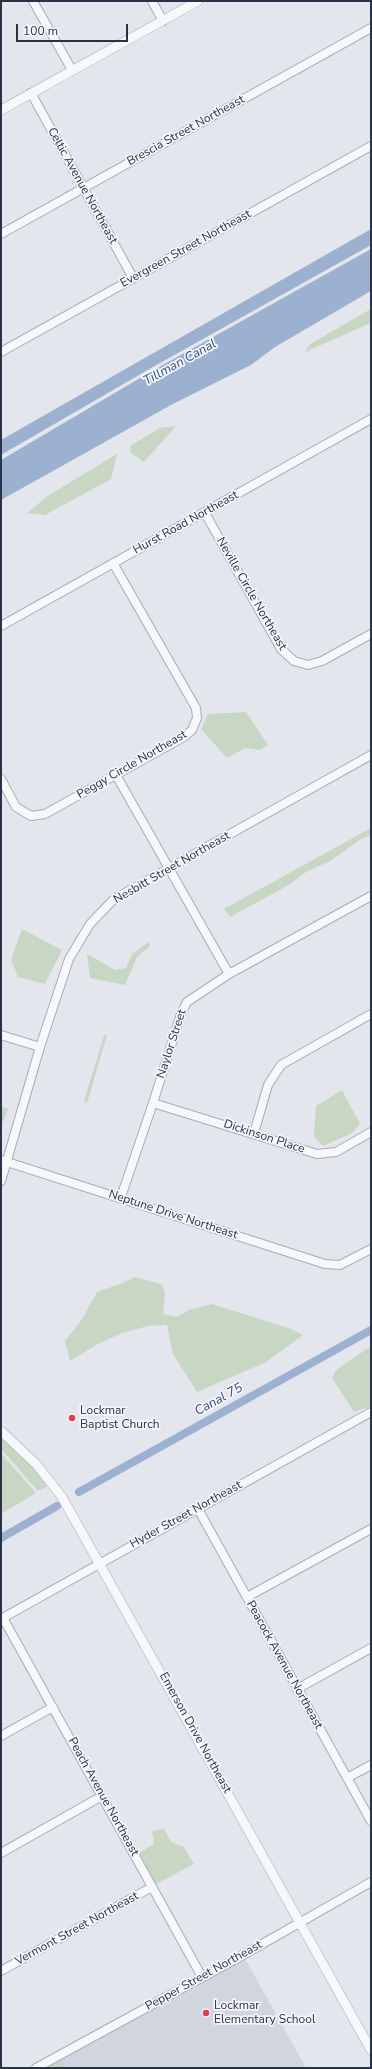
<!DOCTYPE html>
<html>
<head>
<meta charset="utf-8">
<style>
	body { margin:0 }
	#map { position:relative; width:372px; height:2069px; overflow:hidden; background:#e3e6ec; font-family:"Nunito Sans",sans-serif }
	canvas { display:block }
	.frame { position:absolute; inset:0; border:2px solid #293247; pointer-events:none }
	.scale { position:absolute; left:16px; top:24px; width:112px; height:18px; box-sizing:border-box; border:2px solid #293247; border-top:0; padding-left:5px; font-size:12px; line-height:14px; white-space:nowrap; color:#293247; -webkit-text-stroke:3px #f4f6f9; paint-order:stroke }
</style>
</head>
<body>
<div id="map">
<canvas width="372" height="2069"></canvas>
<div class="frame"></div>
<div class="scale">100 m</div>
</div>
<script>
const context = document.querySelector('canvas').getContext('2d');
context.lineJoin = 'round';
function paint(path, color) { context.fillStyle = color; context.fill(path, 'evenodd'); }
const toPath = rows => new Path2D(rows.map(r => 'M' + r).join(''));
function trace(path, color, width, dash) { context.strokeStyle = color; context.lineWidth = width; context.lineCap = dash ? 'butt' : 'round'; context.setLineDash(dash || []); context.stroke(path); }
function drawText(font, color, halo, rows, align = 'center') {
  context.font = font + ' "Nunito Sans",sans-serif'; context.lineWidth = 3.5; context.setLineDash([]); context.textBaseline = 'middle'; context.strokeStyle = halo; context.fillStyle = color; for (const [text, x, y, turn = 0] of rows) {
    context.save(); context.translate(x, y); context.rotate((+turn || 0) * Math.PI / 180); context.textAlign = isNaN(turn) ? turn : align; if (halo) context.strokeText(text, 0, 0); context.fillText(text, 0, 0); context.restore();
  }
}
paint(toPath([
	[243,1955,306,2068,35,2068]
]), '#d1d5df');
paint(toPath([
	[371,309,371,323,305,352,310,344],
	[176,426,144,462,131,453,130,446,160,428],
	[117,454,111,479,45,515,27,513,49,495],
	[246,712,268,745,260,750,245,748,227,758,201,729,208,714],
	[371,828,371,835,361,839,330,861,306,872,287,886,230,917,224,909],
	[22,929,62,950,45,984,18,977,11,960],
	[149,942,150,946,137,957,125,985,90,978,87,954,115,970,126,968,132,954],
	[107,1035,87,1103,84,1101,104,1036],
	[342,1090,360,1124,352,1133,323,1146,314,1137,316,1106],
	[1,1106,8,1109,1,1126],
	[134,1277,161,1284,165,1292,163,1314,177,1317,189,1310,212,1304,291,1329,303,1335,266,1362,197,1392,173,1354,167,1325,148,1326,122,1333,96,1345,70,1361,65,1341,82,1319,97,1292,123,1283],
	[371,1346,371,1406,354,1412,332,1378,336,1370],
	[1,1435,33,1466,48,1486,38,1491,1,1449],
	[1,1453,36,1493,1,1514],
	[164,1829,171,1842,184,1847,194,1864,156,1884,139,1853,154,1844,152,1831],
	[58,2056,65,2068,35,2068]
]), '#c7d7c4');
paint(toPath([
	[371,229,371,245,151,368,1,455,1,440],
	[371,249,371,291,275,347,251,365,171,405,1,500,1,460,152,371]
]), '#9cb1cf');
trace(toPath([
	[79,1492,371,1330],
	[1,1538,57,1506]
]), '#9cb1cf', 8);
const minor = toPath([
	[33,1,72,70],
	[152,1,163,21],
	[31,93,133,278],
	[1,234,371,28],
	[1,352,371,146],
	[205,513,281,649,294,661,308,665,322,661,371,634],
	[1,626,371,419],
	[116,775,229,974],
	[1,779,16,807,31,816,45,814,184,737,192,730,197,718,196,708,113,563],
	[1,1035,40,1047],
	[153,1103,317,1154,336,1152,371,1132],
	[254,1133,268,1085,281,1065,371,1014],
	[1,1160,325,1264,340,1265,371,1249],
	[1,1181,40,1047,69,959,90,924,114,899,371,755],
	[121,1197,153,1103,181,1014,187,1002,229,974,371,896],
	[198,1509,371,1821],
	[247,1597,371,1529],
	[3,1618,202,1977],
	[1,1619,371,1412],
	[297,1689,371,1648],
	[1,1736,53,1707],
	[347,1778,371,1765],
	[1,1853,102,1796],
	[1,1971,152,1887],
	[36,2068,243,1955,371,1882]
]);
const tertiary = toPath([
	[1,110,198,1],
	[1,1431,36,1464,62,1497,371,2050]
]);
trace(minor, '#a7acb7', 10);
trace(tertiary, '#a7acb7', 10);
trace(minor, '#f7f8fa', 8);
trace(tertiary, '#f7f8fa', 9);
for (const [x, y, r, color] of [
	[72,1418,4,"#da404c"],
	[206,2013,4,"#da404c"]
]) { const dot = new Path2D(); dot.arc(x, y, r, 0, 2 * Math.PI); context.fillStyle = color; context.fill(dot); trace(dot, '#f4f6f9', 1.5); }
drawText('12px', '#293247', '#f4f6f9', [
	["Brescia Street Northeast",186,131,-29],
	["Celtic Avenue Northeast",82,186,61],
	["Evergreen Street Northeast",186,249,-29],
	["Hurst Road Northeast",186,523,-29],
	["Neville Circle Northeast",251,594,60],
	["Peggy Circle Northeast",132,765,-30],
	["Nesbitt Street Northeast",172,868,-30],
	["Naylor Street",172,1044,-72],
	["Dickinson Place",264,1137,18],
	["Neptune Drive Northeast",173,1215,18],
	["Hyder Street Northeast",186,1515,-29],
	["Peacock Avenue Northeast",284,1665,61],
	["Emerson Drive Northeast",195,1733,61],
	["Peach Avenue Northeast",103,1797,61],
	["Vermont Street Northeast",77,1929,-29],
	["Pepper Street Northeast",204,1976,-29]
]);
drawText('12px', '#293247', '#f4f6f9', [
	["Lockmar",80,1411],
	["Baptist Church",80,1425],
	["Lockmar",214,2006],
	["Elementary School",214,2020]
], 'left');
drawText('italic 13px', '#304d7e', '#f4f6f9', [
	["Tillman Canal",180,363,-29],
	["Canal 75",219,1400,-29]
]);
</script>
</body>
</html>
